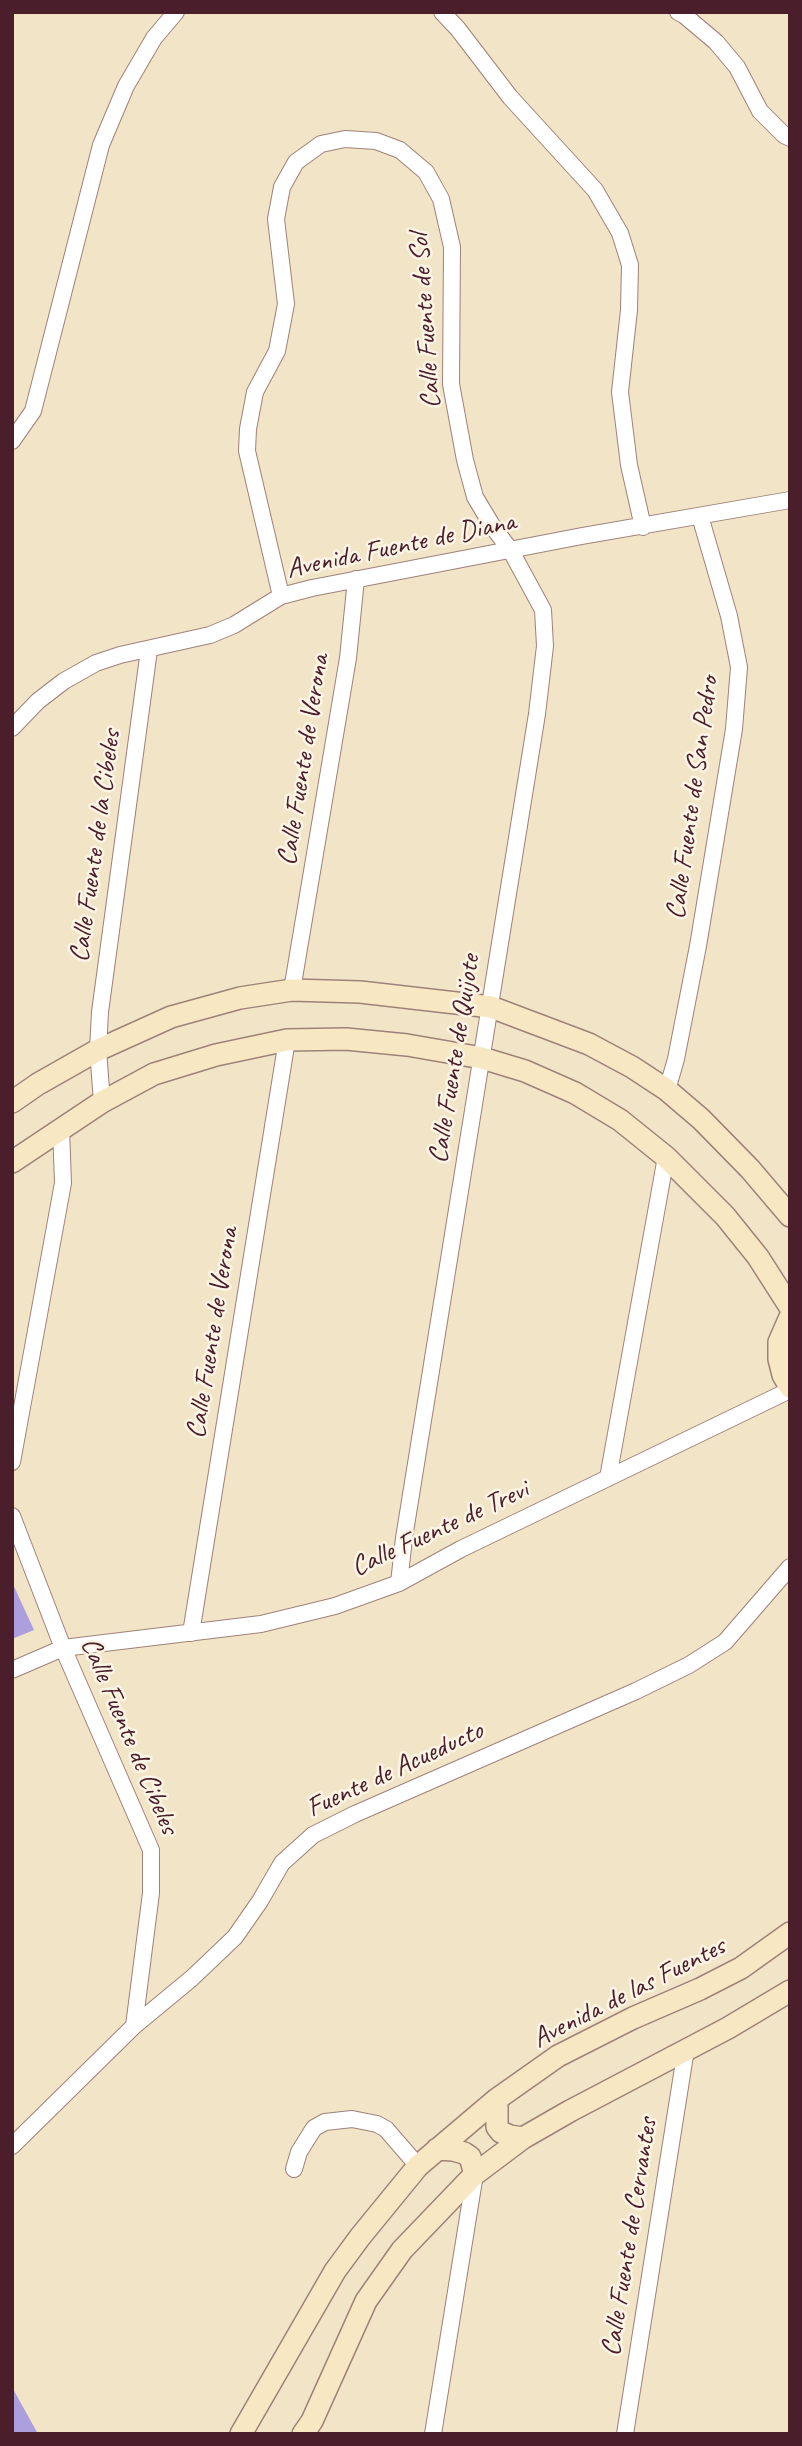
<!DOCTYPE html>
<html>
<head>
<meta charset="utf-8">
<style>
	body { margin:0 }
	#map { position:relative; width:802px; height:2446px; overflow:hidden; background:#f2e4c7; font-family:Caveat,sans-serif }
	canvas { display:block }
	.frame { position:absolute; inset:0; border:14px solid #4a1f2b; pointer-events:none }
</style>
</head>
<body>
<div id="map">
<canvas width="802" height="2446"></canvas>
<div class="frame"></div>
</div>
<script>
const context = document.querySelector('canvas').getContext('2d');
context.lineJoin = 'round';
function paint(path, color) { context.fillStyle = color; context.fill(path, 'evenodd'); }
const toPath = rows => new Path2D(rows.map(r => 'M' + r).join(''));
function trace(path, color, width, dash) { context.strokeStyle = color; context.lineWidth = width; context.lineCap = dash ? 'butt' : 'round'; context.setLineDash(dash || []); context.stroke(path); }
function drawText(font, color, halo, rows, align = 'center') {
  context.font = font + ' Caveat,sans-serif'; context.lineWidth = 5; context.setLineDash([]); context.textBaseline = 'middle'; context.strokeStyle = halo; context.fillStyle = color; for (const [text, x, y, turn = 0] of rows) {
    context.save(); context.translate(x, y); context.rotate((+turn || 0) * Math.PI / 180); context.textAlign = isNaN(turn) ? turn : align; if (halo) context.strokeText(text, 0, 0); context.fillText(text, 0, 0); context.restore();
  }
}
paint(toPath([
	[12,1582,34,1630,12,1639],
	[12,2387,38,2434,12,2434]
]), '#ad9fde');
const minor = toPath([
	[442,12,458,29,510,97,595,190,620,233,630,265,629,310,620,392,629,465,643,527],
	[678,12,684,15,716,42,737,67,760,111,784,135,790,138],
	[12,441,33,411,101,145,126,86,154,38,176,12],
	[281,596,247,451,248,429,255,392,277,351,286,304,276,219,282,187,296,162,321,144,345,139,376,141,400,150,426,172,441,199,452,247,451,384,465,460,475,497,493,527,511,551,543,610,545,646,537,714,404,1538,399,1583],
	[12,728,38,701,64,681,96,663,120,655,210,635,234,625,281,596,312,588,582,536,790,500],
	[292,990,348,658,356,579],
	[667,1090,676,1059,698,946,734,729,739,667,729,616,700,516],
	[102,1102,98,1050,100,1012,149,650],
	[12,1462,63,1183,61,1128],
	[608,1478,666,1157],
	[12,1516,63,1648,151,1850,151,1893,134,2026],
	[191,1633,287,1040],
	[12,1670,63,1648,261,1624,335,1606,399,1583,461,1549,790,1390],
	[12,2146,134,2026,192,1978,235,1937,260,1901,282,1863,313,1835,355,1814,636,1691,689,1665,725,1642,790,1567],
	[294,2169,299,2152,314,2128,325,2122,352,2119,377,2124,386,2129,418,2166],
	[433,2434,475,2174],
	[625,2434,686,2049]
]);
const secondary = toPath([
	[12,1102,38,1084,98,1050,171,1017,240,998,292,990,360,992,491,1007,589,1044,632,1067,667,1090,701,1119,750,1169,790,1216],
	[12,1162,102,1102,154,1074,216,1055,287,1040,346,1039,407,1045,482,1058,525,1071,575,1093,620,1120,666,1157,725,1216,758,1257,790,1307],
	[790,1317,779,1342,779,1359,783,1375,790,1387],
	[497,2099,497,2127,501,2132,510,2136,523,2138],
	[437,2149,453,2150,464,2153,470,2157,475,2174],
	[241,2434,335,2271,360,2237,418,2166,497,2099,558,2056,633,2018,700,1989,741,1968,790,1933],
	[303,2434,312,2421,366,2301,402,2250,475,2174,523,2138,570,2111,728,2028,790,1991]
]);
trace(minor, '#9e8279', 18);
trace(secondary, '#9e8279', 24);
trace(minor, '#fff', 16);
trace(secondary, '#f7e8c3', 21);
drawText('28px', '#4a1f2b', '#fcf5e5', [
	["Calle Fuente de Sol",426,321,-94],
	["Avenida Fuente de Diana",401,546,-12],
	["Calle Fuente de Verona",304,760,-81],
	["Calle Fuente de San Pedro",693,798,-82],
	["Calle Fuente de la Cibeles",96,846,-82],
	["Calle Fuente de Quijote",455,1059,-81],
	["Calle Fuente de Verona",213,1333,-81],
	["Calle Fuente de Trevi",440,1529,-25],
	["Calle Fuente de Cibeles",129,1736,67],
	["Fuente de Acueducto",395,1770,-25],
	["Avenida de las Fuentes",629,1993,-27],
	["Calle Fuente de Cervantes",630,2237,-81]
]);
</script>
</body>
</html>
